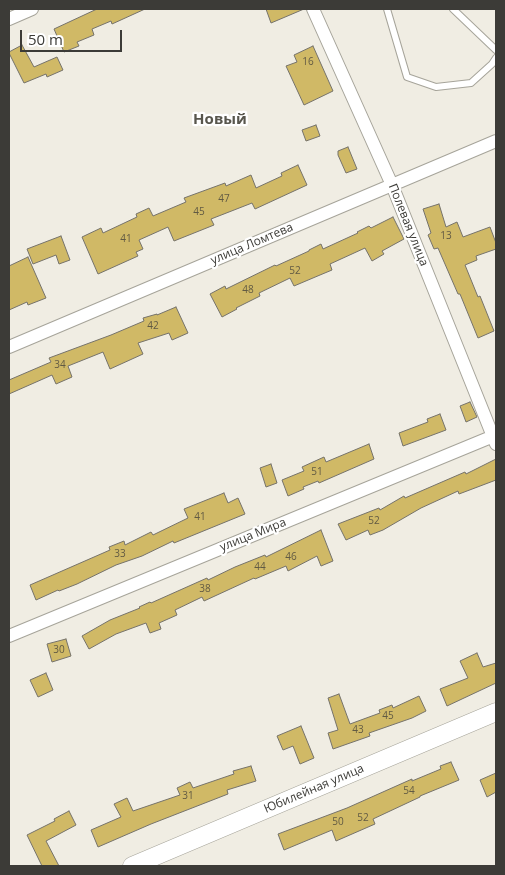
<!DOCTYPE html>
<html>
<head>
<meta charset="utf-8">
<style>
	body { margin:0 }
	#map { position:relative; width:505px; height:875px; overflow:hidden; background:#f0ede3; font-family:"Open Sans",sans-serif }
	canvas { display:block }
	.frame { position:absolute; inset:0; border:10px solid #3c3b37; pointer-events:none }
	.scale { position:absolute; left:20px; top:30px; width:102px; height:22px; box-sizing:border-box; border:2px solid #3c3b37; border-top:0; padding-left:6px; font-size:15px; line-height:18px; white-space:nowrap; color:#3c3b37; -webkit-text-stroke:4px #fff; paint-order:stroke }
</style>
</head>
<body>
<div id="map">
<canvas width="505" height="875"></canvas>
<div class="frame"></div>
<div class="scale">50 m</div>
</div>
<script>
const context = document.querySelector('canvas').getContext('2d');
context.lineJoin = 'round';
function paint(path, color) { context.fillStyle = color; context.fill(path, 'evenodd'); }
const toPath = rows => new Path2D(rows.map(r => 'M' + r).join(''));
function trace(path, color, width, dash) { context.strokeStyle = color; context.lineWidth = width; context.lineCap = dash ? 'butt' : 'round'; context.setLineDash(dash || []); context.stroke(path); }
function drawText(font, color, halo, rows, align = 'center') {
  context.font = font + ' "Open Sans",sans-serif'; context.lineWidth = 4.5; context.setLineDash([]); context.textBaseline = 'middle'; context.strokeStyle = halo; context.fillStyle = color; for (const [text, x, y, turn = 0] of rows) {
    context.save(); context.translate(x, y); context.rotate((+turn || 0) * Math.PI / 180); context.textAlign = isNaN(turn) ? turn : align; if (halo) context.strokeText(text, 0, 0); context.fillText(text, 0, 0); context.restore();
  }
}
const building = toPath([
	[97,9,145,9,112,24,111,21,92,29,94,35,77,42,79,46,64,52,54,29,97,9],
	[266,9,304,9,271,23,266,9],
	[22,45,34,67,57,57,63,70,47,77,46,74,24,83,9,53,9,52,22,45],
	[313,46,333,91,304,105,286,66,297,62,294,55,313,46],
	[316,125,320,136,306,141,302,130,316,125],
	[348,147,357,169,346,173,338,155,338,151,348,147],
	[298,165,307,185,255,209,252,203,211,219,214,225,174,241,168,227,139,240,143,249,136,252,138,256,98,274,82,237,101,228,103,233,137,217,136,214,149,208,153,216,186,202,184,198,225,183,226,186,251,175,256,188,282,176,281,173,298,165],
	[439,204,446,227,457,222,463,237,490,227,496,243,496,249,476,256,477,260,465,265,478,297,480,296,494,331,478,338,460,294,458,294,438,248,434,249,428,235,431,233,423,209,439,204],
	[393,217,404,239,382,251,384,254,372,261,365,248,330,264,332,270,320,275,294,286,290,278,259,293,260,296,236,308,237,309,222,317,210,294,225,286,226,289,275,265,276,266,309,251,309,250,321,244,323,249,358,233,357,232,369,226,371,228,393,217],
	[61,236,70,260,59,264,56,255,33,264,27,249,61,236],
	[28,257,46,298,28,305,27,302,9,310,9,266,28,257],
	[176,307,188,333,172,340,169,333,138,343,143,354,110,369,103,352,68,366,72,377,56,384,52,375,9,394,9,380,51,362,49,358,111,335,144,321,143,318,157,314,157,315,176,307],
	[470,402,477,417,466,422,460,406,470,402],
	[440,414,446,430,403,446,399,433,428,422,427,419,440,414],
	[369,444,374,459,319,483,318,481,303,487,304,489,288,496,282,480,304,471,302,467,324,457,326,462,369,444],
	[496,459,496,480,459,494,458,491,421,508,383,530,370,535,368,530,346,540,338,524,379,508,380,510,404,496,405,498,465,472,466,474,496,459],
	[271,464,277,483,266,487,260,468,271,464],
	[224,493,228,503,238,498,245,514,174,543,173,541,142,556,116,565,77,584,59,591,58,590,36,600,30,585,110,550,109,547,124,541,125,545,151,532,153,535,188,518,184,509,224,493],
	[321,530,333,561,321,566,317,556,288,571,286,566,255,579,254,578,204,601,202,597,175,610,177,615,159,623,161,629,150,633,146,623,116,634,89,649,82,636,110,620,140,608,139,607,150,602,151,603,207,578,208,580,235,567,265,555,266,557,321,530],
	[66,639,71,656,52,662,47,644,66,639],
	[477,653,483,667,496,663,496,683,447,706,440,689,468,678,460,661,477,653],
	[46,673,53,690,38,697,30,680,46,673],
	[339,694,350,724,380,713,379,710,392,705,393,708,419,696,426,711,412,718,369,733,370,736,333,749,328,733,338,730,328,698,339,694],
	[301,726,314,758,300,764,293,746,283,750,277,736,301,726],
	[451,762,459,780,420,796,420,797,373,819,375,824,336,841,332,830,284,850,278,834,347,808,412,779,412,781,441,769,440,766,451,762],
	[251,766,256,781,227,790,228,794,151,824,98,847,91,830,121,817,114,804,127,798,133,811,180,795,177,788,190,782,193,788,234,774,233,771,251,766],
	[496,773,496,792,487,797,480,780,496,773],
	[69,811,76,825,46,841,59,866,42,866,27,835,55,821,54,819,69,811]
]);
paint(building, '#d0b966');
trace(building, '#75726a', 1);
const lane = toPath([
	[387,9,407,77,436,87,471,83,492,64,496,58],
	[453,9,496,50]
]);
const street = toPath([
	[313,9,392,185,496,444],
	[9,19,32,9],
	[9,347,496,141],
	[9,636,496,435]
]);
const secondary = toPath([
	[132,866,496,712]
]);
trace(lane, '#a6a49a', 8);
trace(street, '#a6a49a', 14);
trace(secondary, '#a6a49a', 19);
trace(lane, '#fff', 6);
trace(street, '#fff', 12);
trace(secondary, '#fff', 18);
drawText('10px', '#615a43', null, [
	["16",308,62],
	["47",224,199],
	["45",199,212],
	["13",446,236],
	["41",126,239],
	["52",295,271],
	["48",248,290],
	["42",153,326],
	["34",60,365],
	["51",317,472],
	["41",200,517],
	["52",374,521],
	["33",120,554],
	["46",291,557],
	["44",260,567],
	["38",205,589],
	["30",59,650],
	["45",388,716],
	["43",358,730],
	["54",409,791],
	["31",188,796],
	["52",363,818],
	["50",338,822]
]);
drawText('12px', '#3c3b37', '#fff', [
	["Полевая улица",408,225,68],
	["улица Ломтева",252,244,-23],
	["улица Мира",253,535,-22],
	["Юбилейная улица",314,789,-23]
]);
drawText('bold 15px', '#58564d', '#fff', [
	["Новый",220,120]
]);
</script>
</body>
</html>
